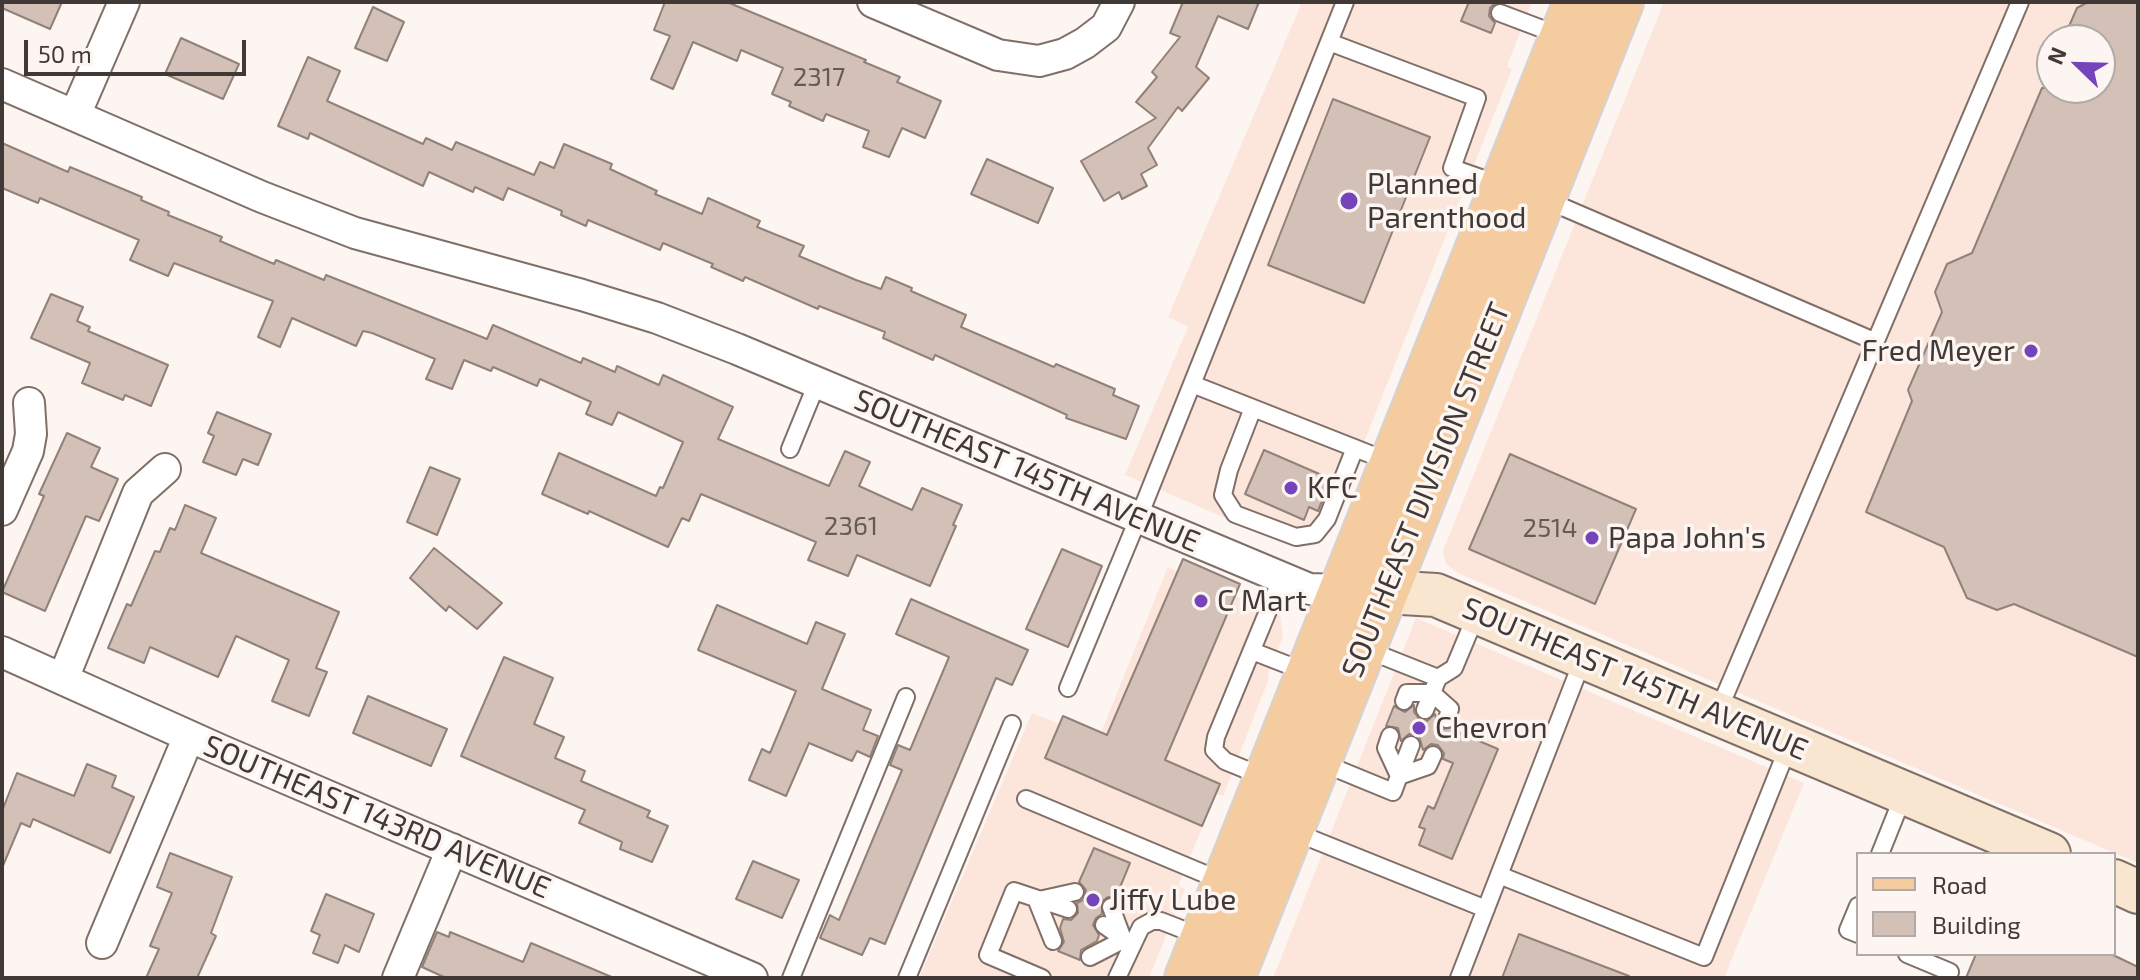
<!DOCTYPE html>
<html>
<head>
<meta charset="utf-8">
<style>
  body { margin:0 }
  #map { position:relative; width:2140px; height:980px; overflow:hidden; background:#fcf5f1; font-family:"Exo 2",sans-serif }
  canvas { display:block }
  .frame { position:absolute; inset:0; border:4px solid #403935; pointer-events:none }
  .legend { position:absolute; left:1856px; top:852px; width:260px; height:104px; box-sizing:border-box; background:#fcf5f1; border:2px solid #b1aaa6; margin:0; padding:10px 14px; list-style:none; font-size:24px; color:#403935 }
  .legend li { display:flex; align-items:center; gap:16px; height:40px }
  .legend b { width:40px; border:2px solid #b1aaa6 }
  .north { position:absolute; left:2036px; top:24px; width:80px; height:80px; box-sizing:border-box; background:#fcf5f1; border:2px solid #b1aaa6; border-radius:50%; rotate:293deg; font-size:22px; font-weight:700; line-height:32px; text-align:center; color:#403935 }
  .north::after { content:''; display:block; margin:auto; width:28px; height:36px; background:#7543ba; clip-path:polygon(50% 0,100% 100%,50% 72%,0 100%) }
  .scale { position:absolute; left:24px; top:40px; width:222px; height:36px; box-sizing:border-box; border:4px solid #403935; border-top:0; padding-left:10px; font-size:24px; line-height:28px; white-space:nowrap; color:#403935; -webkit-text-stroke:6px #fcf5f1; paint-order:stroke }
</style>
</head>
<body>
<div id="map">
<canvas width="2140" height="980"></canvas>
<div class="frame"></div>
<ul class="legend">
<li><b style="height:10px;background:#f4cca0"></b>Road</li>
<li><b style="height:22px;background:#d3c0b7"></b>Building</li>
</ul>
<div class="north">N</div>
<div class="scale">50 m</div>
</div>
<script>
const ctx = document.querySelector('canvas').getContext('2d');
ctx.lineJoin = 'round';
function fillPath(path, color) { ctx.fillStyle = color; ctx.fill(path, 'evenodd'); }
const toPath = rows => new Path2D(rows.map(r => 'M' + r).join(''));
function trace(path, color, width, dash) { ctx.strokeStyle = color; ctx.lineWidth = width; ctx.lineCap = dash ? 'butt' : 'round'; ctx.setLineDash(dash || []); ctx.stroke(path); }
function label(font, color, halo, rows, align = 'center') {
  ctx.font = font + ' "Exo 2",sans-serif'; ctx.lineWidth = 7; ctx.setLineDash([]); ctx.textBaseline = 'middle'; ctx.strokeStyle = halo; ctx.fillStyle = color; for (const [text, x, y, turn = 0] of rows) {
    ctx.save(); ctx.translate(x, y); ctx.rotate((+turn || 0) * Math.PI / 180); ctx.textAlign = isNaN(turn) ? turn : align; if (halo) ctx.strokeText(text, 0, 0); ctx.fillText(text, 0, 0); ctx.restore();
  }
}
fillPath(toPath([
  [1302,2,1532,2,1507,66,1512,69,1330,528,1291,546,1125,475,1188,327,1168,317],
  [1664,2,2138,2,2138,863,1458,573,1446,564,1443,551],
  [2052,40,2100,40,2100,88,2052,88],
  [1168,567,1280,615,1283,637,1269,672,1268,681,1223,796,1216,794,1178,886,1185,889,1149,978,919,978,1032,713,1098,740],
  [1416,618,1804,783,1724,978,1273,978]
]), '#fce6db');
const building = toPath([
  [2,2,62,2,50,29,2,8,2,2],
  [665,2,727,2,866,60,864,62,900,77,897,82,941,101,925,138,902,128,889,157,863,147,869,131,826,114,823,121,789,106,791,102,772,94,783,68,741,50,737,61,693,42,673,89,651,79,670,36,654,30,665,2],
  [1183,2,1259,2,1248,29,1218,16,1196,67,1209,78,1182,111,1178,107,1148,148,1157,165,1141,174,1147,186,1122,199,1119,192,1104,201,1081,161,1156,118,1136,102,1157,77,1152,72,1180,37,1170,33,1183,2],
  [1469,2,1504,2,1494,4,1490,8,1489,16,1495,23,1491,33,1461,21,1469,2],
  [2088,2,2138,2,2138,657,2014,604,1997,610,1967,598,1944,547,1866,512,1912,401,1908,390,1942,312,1935,292,1947,264,1972,253,2042,88,2100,88,2100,40,2063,40,2077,8,2088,2],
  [373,7,404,22,387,61,355,48,373,7],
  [181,38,239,64,223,99,165,74,181,38],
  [308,57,340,71,327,101,423,144,426,138,452,150,456,142,534,175,540,162,554,168,564,144,612,164,610,169,657,191,655,194,702,214,708,198,760,221,757,227,804,246,799,256,856,280,881,289,886,277,912,288,911,291,966,315,961,327,1054,367,1056,364,1115,389,1113,395,1139,406,1126,439,1066,418,1067,415,935,355,933,360,883,338,885,332,819,306,818,309,745,277,743,281,711,267,713,264,663,243,660,250,588,220,586,226,561,215,562,211,508,188,503,200,475,187,473,192,429,172,423,186,310,133,308,139,278,126,308,57],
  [1333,99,1430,137,1364,303,1268,265,1333,99],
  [2,143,68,172,70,167,142,197,141,200,169,212,168,215,222,237,220,241,274,264,276,260,324,280,326,275,487,339,493,325,581,363,583,358,615,372,617,366,659,385,663,375,733,407,718,439,829,486,845,451,870,462,859,486,912,510,922,488,962,505,953,525,956,526,930,586,857,555,848,576,808,560,816,542,701,494,689,521,682,518,668,547,589,511,588,514,542,494,559,453,656,496,660,487,663,488,683,442,618,412,612,425,586,414,591,402,540,379,537,386,493,367,491,371,464,360,452,389,426,379,435,359,372,333,363,331,356,346,292,318,280,347,258,337,273,301,174,263,168,276,130,260,139,240,40,198,38,203,2,188,2,143],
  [987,159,1053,188,1038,223,971,194,987,159],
  [51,294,83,307,77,321,90,327,88,331,168,365,151,406,125,395,123,400,82,383,90,363,31,338,51,294],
  [217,412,271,434,258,465,243,459,236,475,203,462,214,436,208,433,217,412],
  [67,433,100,448,91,467,118,479,99,521,86,516,45,611,2,592,44,496,39,494,67,433],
  [1264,450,1331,479,1318,511,1309,507,1304,520,1245,494,1264,450],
  [1510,454,1636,509,1595,604,1469,549,1510,454],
  [430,467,460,479,437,535,407,522,430,467],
  [185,505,216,518,201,553,339,612,316,668,327,672,309,716,272,701,289,660,236,636,218,677,150,647,144,663,108,648,127,604,131,606,155,551,160,552,170,528,175,530,185,505],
  [434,548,502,603,477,629,449,606,446,611,410,578,434,548],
  [1062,549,1102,566,1068,647,1026,629,1062,549],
  [1183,559,1240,584,1165,760,1220,784,1202,826,1045,758,1063,716,1107,735,1183,559],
  [911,599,1028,650,1012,685,996,678,885,944,870,938,862,955,820,938,830,915,839,920,902,770,890,765,898,745,910,750,949,657,896,634,911,599],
  [717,605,807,644,816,622,845,634,822,689,871,710,863,730,878,736,870,757,857,751,852,761,809,743,786,796,749,780,762,749,770,753,796,691,698,650,717,605],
  [504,657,553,678,534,724,564,737,555,758,585,771,581,781,650,811,647,817,668,826,652,862,620,849,622,842,579,823,585,810,461,756,504,657],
  [368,696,447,729,431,766,353,733,368,696],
  [1414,705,1414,712,1420,720,1427,721,1435,714,1437,722,1443,729,1454,727,1453,730,1498,749,1452,859,1419,845,1425,829,1419,827,1428,806,1434,809,1453,763,1443,759,1444,753,1438,745,1431,744,1423,750,1420,739,1416,735,1409,734,1401,741,1398,728,1386,726,1394,706,1405,712,1414,705],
  [87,764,116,776,112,787,134,797,110,853,33,819,30,827,21,823,2,868,2,811,17,773,74,796,87,764],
  [1094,848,1130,863,1116,897,1108,897,1102,901,1102,914,1096,918,1093,925,1099,935,1097,941,1081,950,1080,960,1058,951,1064,942,1060,928,1063,919,1071,920,1078,913,1077,903,1083,900,1086,890,1079,882,1094,848],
  [170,853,232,877,211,933,216,936,197,978,146,978,159,949,150,946,172,893,157,887,170,853],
  [753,861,799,880,782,918,736,899,753,861],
  [326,894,374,914,359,952,345,945,338,963,313,953,320,935,311,931,326,894],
  [437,932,449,937,450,932,523,962,531,943,614,978,446,978,422,967,437,932],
  [1519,934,1629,976,1629,978,1502,978,1519,934],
  [1976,954,2111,954,2138,967,2138,978,1966,978,1976,954]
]);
fillPath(building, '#d3c0b7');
trace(building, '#928178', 2);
const lane = toPath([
  [1500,13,1561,36],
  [1329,42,1477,98,1452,168,1501,185],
  [1544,199,1874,341],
  [1192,384,1390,462],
  [1253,408,1229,470,1223,495,1235,514,1296,537,1315,534,1327,519,1355,448],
  [790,449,817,383],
  [1365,649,1438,678],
  [1252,651,1306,672],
  [1068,688,1138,519,1345,2],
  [1404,701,1407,693,1432,693,1425,710],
  [1717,714,2020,2],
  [1447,719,1450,709,1432,693,1438,678,1454,668,1477,613],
  [1320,762,1393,792,1399,776,1386,748,1390,736],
  [1399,776,1428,766,1433,755],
  [1399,776,1411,745],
  [1264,777,1225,761,1214,750,1216,737,1282,577],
  [1026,799,1224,882],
  [1292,831,1486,909],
  [1880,854,1904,794],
  [1499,875,1704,957,1789,745],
  [1039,900,1075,892],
  [1037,901,1053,941],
  [1858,906,1848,930,1858,934],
  [1111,907,1123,939],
  [1104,925,1132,945],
  [1907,954,1950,972],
  [1090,957,1123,940],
  [791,978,906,697],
  [907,978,1012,724],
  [1042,978,988,955,1014,891,1068,909],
  [1117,978,1141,927,1152,921,1161,921,1202,937],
  [1459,978,1583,659]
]);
const street = toPath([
  [873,2,998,55,1039,61,1065,54,1085,43,1106,27,1119,2],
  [2,84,262,197,355,233,582,295,657,318,737,349,1309,589,1341,590],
  [75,115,124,2],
  [2,510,28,451,31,434,29,403],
  [2,652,220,750,752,978],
  [63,679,138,493,165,469],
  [102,943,189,736],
  [398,978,452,849]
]);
const secondary = toPath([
  [1351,590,1436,595,2049,854],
  [2114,881,2138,892]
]);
const primary = toPath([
  [1187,978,1576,2],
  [1232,978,1621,2]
]);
trace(lane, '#806f67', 20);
trace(street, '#806f67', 34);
trace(secondary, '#806f67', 46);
trace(primary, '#d5d3d3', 48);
trace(lane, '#fff', 16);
trace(street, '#fff', 30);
trace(secondary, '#f9e6d0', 42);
trace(primary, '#f4cca0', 44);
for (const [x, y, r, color] of [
  [1349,201,10,"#7543ba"],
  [2031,351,8,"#7543ba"],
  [1291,488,8,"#7543ba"],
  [1592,538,8,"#7543ba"],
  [1201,601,8,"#7543ba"],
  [1419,728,8,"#7543ba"],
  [1093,900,8,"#7543ba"]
]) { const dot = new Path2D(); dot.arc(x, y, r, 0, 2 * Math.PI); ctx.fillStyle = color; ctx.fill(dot); trace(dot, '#fcf5f1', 3); }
label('26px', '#655b56', null, [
  ["2317",819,77],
  ["2361",851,526],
  ["2514",1550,528]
]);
label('30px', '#403935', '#fcf5f1', [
  ["Planned",1367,184],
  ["Parenthood",1367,218],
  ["Fred Meyer",2015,351,"right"],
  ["KFC",1307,488],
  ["Papa John's",1608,538],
  ["C Mart",1217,601],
  ["Chevron",1435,728],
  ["Jiffy Lube",1109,900]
], 'left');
label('30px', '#403935', '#fcf5f1', [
  ["SOUTHEAST 145TH AVENUE",1027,471,23],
  ["SOUTHEAST DIVISION STREET",1426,490,-68],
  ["SOUTHEAST 145TH AVENUE",1635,679,23],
  ["SOUTHEAST 143RD AVENUE",377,817,23]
]);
</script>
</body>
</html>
